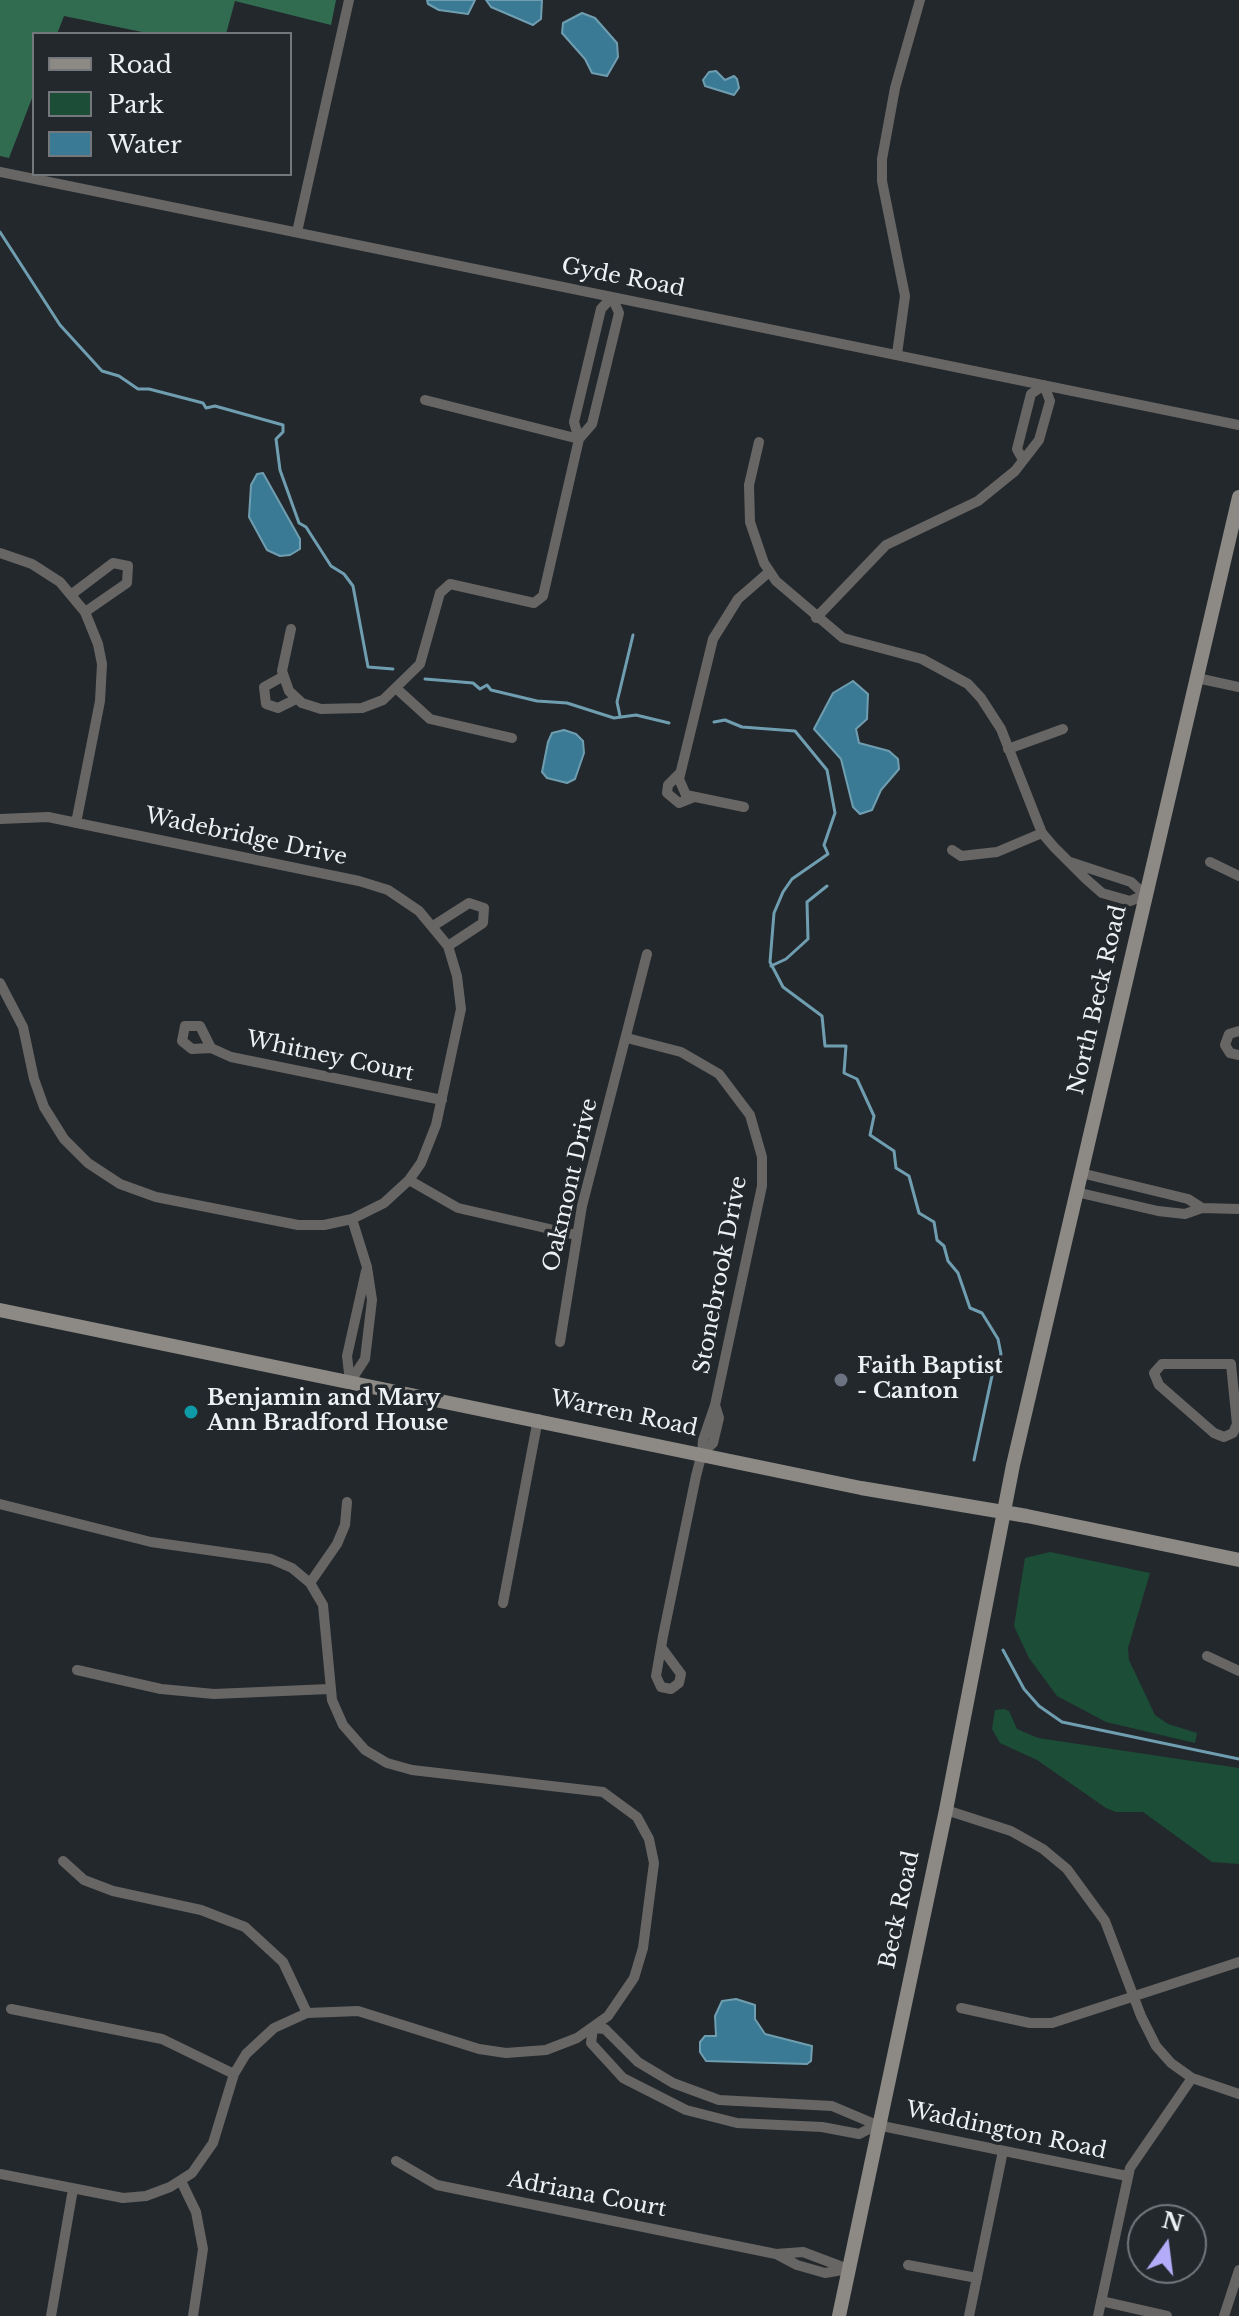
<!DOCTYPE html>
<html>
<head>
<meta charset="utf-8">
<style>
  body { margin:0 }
  #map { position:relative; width:1239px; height:2316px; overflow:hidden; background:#23282d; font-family:"Libre Baskerville",serif }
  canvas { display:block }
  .legend { position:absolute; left:32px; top:32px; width:260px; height:144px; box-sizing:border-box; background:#23282d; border:2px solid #74787d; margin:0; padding:10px 14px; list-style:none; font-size:24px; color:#edf1f4 }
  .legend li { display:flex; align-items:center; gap:16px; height:40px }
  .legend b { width:40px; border:2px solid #74787d }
  .north { position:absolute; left:1127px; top:2204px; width:80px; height:80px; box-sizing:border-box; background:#23282d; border:2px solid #74787d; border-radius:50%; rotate:14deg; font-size:22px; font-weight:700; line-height:32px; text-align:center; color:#edf1f4 }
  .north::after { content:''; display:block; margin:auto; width:28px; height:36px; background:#b4acf9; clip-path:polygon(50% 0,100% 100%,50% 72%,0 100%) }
</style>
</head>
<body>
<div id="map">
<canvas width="1239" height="2316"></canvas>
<ul class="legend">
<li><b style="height:10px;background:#8d8a85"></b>Road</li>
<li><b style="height:22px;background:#1c4d37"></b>Park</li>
<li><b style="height:22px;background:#3b7a94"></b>Water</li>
</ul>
<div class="north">N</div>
</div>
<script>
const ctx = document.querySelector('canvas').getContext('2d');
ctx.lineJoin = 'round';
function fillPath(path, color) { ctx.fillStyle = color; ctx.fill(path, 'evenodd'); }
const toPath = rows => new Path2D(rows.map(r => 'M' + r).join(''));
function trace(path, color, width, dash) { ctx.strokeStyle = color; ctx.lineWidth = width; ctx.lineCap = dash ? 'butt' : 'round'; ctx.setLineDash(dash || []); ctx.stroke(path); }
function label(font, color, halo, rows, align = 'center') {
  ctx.font = font + ' "Libre Baskerville",serif'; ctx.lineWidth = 7; ctx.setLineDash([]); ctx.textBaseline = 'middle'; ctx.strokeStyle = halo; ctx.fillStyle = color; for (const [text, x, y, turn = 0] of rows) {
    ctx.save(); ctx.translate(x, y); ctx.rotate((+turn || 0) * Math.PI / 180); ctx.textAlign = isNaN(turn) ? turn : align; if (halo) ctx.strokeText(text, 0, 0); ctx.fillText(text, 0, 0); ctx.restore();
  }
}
fillPath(toPath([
  [1050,1552,1150,1573,1128,1648,1129,1660,1155,1715,1168,1724,1197,1733,1195,1743,1106,1722,1057,1696,1029,1658,1014,1626,1025,1558],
  [1004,1709,1009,1711,1017,1729,1038,1738,1239,1768,1239,1864,1212,1862,1143,1812,1116,1812,1106,1808,1037,1760,1000,1743,992,1729,995,1710]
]), '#1c4d37');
fillPath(toPath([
  [0,0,336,0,331,25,235,1,226,34,152,34,64,16,57,34,34,34,34,93,9,158,0,156]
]), '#326c50');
const water = toPath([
  [427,0,475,0,468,14,439,10,428,4,427,0],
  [486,0,542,0,541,19,533,25,491,7,486,0],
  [582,13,595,18,617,43,618,57,607,76,592,73,585,59,562,33,563,23,582,13],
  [716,71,725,80,734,76,737,79,739,88,734,95,705,86,703,80,709,72,716,71],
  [263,473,300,539,300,549,290,555,280,556,267,550,249,517,251,485,257,474,263,473],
  [853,681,868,694,867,719,856,729,859,743,889,751,898,759,899,769,881,790,872,810,860,814,853,807,841,759,814,729,833,693,853,681],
  [564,730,576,734,583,741,584,753,575,779,567,783,547,778,542,772,548,742,552,733,564,730],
  [736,1999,755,2005,755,2019,765,2034,812,2046,811,2061,807,2064,706,2061,700,2052,700,2042,705,2036,716,2036,715,2016,722,2001,736,1999]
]);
fillPath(water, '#3b7a94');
trace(water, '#709eb1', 2);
trace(toPath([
  [0,232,60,325,102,371,119,376,138,389,149,389,203,403,206,408,215,406,283,425,283,432,276,439,280,470,299,523,306,527,331,566,344,574,353,586,368,667,393,669],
  [425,679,473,683,480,689,487,685,491,690,537,701,567,703,614,718,636,715,669,723],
  [620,716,617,702,633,635],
  [714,722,725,720,742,727,795,731,827,770,835,813,824,845,828,854,792,879,783,892,774,913,770,962,783,987,822,1016,825,1046,846,1046,844,1073,857,1079,874,1116,870,1135,894,1151,896,1168,909,1176,919,1213,934,1222,937,1240,944,1246,948,1261,958,1273,970,1308,982,1313,998,1339,1001,1354,993,1371,974,1460],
  [771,966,786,959,808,939,807,902,827,886],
  [1003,1650,1024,1689,1039,1706,1062,1722,1239,1759]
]), '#709eb1', 3);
trace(toPath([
  [0,172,1239,425],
  [297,232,349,0],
  [897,354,905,296,882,181,882,159,895,88,920,0],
  [425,400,579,439],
  [759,442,749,485,750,522,764,563,776,581,843,638,922,659,968,684,981,698,1001,729,1042,833,1054,847,1086,879,1102,893,1130,901,1145,895,1131,882,1070,862],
  [0,553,32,564,60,582,85,612,98,644,102,664,100,701,76,823],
  [72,594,113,563,128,566,127,583,85,612],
  [816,618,886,545,978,501,1015,471,1039,440,1050,401,1044,385,1031,394,1017,449,1022,458],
  [291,629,282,671,289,691,302,703,321,709,362,708,383,700,420,664,440,593,450,584,534,603,543,596,579,439,592,424,619,313,612,297,601,309,574,422,579,439],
  [282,677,264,687,266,704,278,708,296,699],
  [1197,678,1239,687],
  [397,689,430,719,512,738],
  [1008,749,1063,729],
  [680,773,668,785,667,793,679,803,694,797],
  [744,807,686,795,679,779,713,639,738,599,769,572],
  [0,819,48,817,359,881,388,890,419,911,448,946,457,976,461,1009,436,1125,421,1163,409,1180,384,1203,352,1219,324,1225,298,1225,156,1197,120,1184,88,1163,64,1139,44,1107,34,1079,23,1027,0,983],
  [952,850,961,856,997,852,1042,833],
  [1210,862,1239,876],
  [433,926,469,903,484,908,483,923,448,946],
  [1239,1031,1229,1034,1225,1045,1230,1053,1239,1055],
  [627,1038,681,1052,719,1074,750,1115,762,1157,762,1186,715,1405,703,1440,702,1453,696,1476,663,1636,656,1676,661,1687,671,1689,679,1683,681,1674,661,1647],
  [211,1048,200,1026,185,1026,182,1041,192,1049,211,1048,231,1057,442,1100],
  [1081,1173,1188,1199,1202,1208,1239,1209],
  [409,1180,458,1208,576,1235],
  [1076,1192,1158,1211,1185,1214,1202,1208],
  [560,1342,582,1206,647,954],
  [1162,1364,1231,1364,1237,1424,1233,1433,1224,1437,1214,1433,1159,1385,1154,1373,1162,1364],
  [350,1382,365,1359,372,1300,367,1267,352,1219],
  [350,1382,347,1356,366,1271],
  [702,1453,713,1443,719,1418,715,1405],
  [0,1504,151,1542,271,1559,292,1568,310,1583,323,1605,332,1700,343,1725,365,1750,387,1763,412,1770,603,1792,637,1817,649,1839,654,1863,643,1948,634,1978,608,2016,577,2038,546,2050,506,2053,479,2049,358,2011,307,2013,274,2028,246,2054,234,2074,213,2143,192,2173,170,2187,146,2196,123,2198,0,2174],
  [310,1583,337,1544,345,1525,347,1502],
  [503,1603,538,1419],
  [1207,1656,1239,1671],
  [77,1670,161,1689,214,1694,329,1689],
  [946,1810,1011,1831,1043,1849,1067,1869,1105,1921,1141,2016,1156,2046,1171,2063,1192,2078,1239,2094],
  [63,1861,84,1880,113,1891,201,1910,245,1927,283,1962,307,2013],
  [961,2008,1030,2023,1052,2023,1239,1962],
  [11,2009,162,2039,234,2074],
  [593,2028,605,2029,638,2062,673,2083,719,2100,832,2106,877,2125,1127,2176],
  [593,2028,591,2043,623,2078,686,2110,737,2123,822,2127,859,2134,877,2125],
  [396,2161,437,2185,776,2254,803,2252,848,2269],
  [181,2181,196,2212,203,2249,193,2316],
  [778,2255,797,2265,825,2273,848,2269],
  [908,2265,977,2278],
  [1101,2301,1167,2316],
  [51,2316,73,2189],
  [969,2316,1003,2151],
  [1098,2316,1130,2168,1192,2078],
  [1224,2316,1239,2270]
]), '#686664', 10);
trace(toPath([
  [0,1310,861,1488,1027,1516,1239,1560],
  [839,2316,946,1810,1013,1465,1239,497]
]), '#8d8a85', 14);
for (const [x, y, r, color] of [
  [841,1380,8,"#6b7280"],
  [191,1412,8,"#0f9aa8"]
]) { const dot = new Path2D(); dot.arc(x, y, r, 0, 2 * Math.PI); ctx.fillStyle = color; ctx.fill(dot); trace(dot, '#23282d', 3); }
label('22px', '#edf1f4', '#23282d', [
  ["Gyde Road",623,278,11],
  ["Wadebridge Drive",246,837,12],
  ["North Beck Road",1098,1000,-77],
  ["Whitney Court",330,1057,12],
  ["Oakmont Drive",571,1185,-77],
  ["Stonebrook Drive",721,1275,-79],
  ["Warren Road",624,1414,12],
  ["Beck Road",900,1910,-78],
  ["Waddington Road",1006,2131,12],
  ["Adriana Court",587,2195,11]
]);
label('bold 22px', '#edf1f4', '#23282d', [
  ["Faith Baptist",857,1367],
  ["- Canton",857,1392],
  ["Benjamin and Mary",207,1399],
  ["Ann Bradford House",207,1424]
], 'left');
</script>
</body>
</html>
